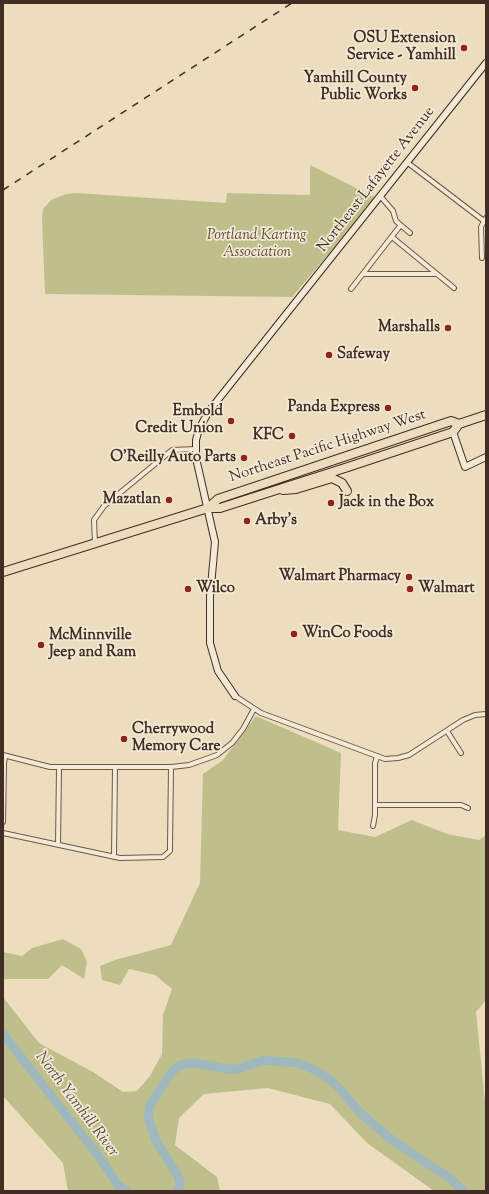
<!DOCTYPE html>
<html>
<head>
<meta charset="utf-8">
<style>
  body { margin:0 }
  #map { position:relative; width:489px; height:1194px; overflow:hidden; background:#ecddbf; font-family:"Sorts Mill Goudy",serif }
  canvas { display:block }
  .frame { position:absolute; inset:0; border:4px solid #422d24; pointer-events:none }
</style>
</head>
<body>
<div id="map">
<canvas width="489" height="1194"></canvas>
<div class="frame"></div>
</div>
<script>
const ctx = document.querySelector('canvas').getContext('2d');
ctx.lineJoin = 'round';
function fillPath(path, color) { ctx.fillStyle = color; ctx.fill(path, 'evenodd'); }
const toPath = rows => new Path2D(rows.map(r => 'M' + r).join(''));
function trace(path, color, width, dash) { ctx.strokeStyle = color; ctx.lineWidth = width; ctx.lineCap = dash ? 'butt' : 'round'; ctx.setLineDash(dash || []); ctx.stroke(path); }
function label(font, color, halo, rows, align = 'center') {
  ctx.font = font + ' "Sorts Mill Goudy",serif'; ctx.lineWidth = 3.5; ctx.setLineDash([]); ctx.textBaseline = 'middle'; ctx.strokeStyle = halo; ctx.fillStyle = color; for (const [text, x, y, turn = 0] of rows) {
    ctx.save(); ctx.translate(x, y); ctx.rotate((+turn || 0) * Math.PI / 180); ctx.textAlign = isNaN(turn) ? turn : align; if (halo) ctx.strokeText(text, 0, 0); ctx.fillText(text, 0, 0); ctx.restore();
  }
}
fillPath(toPath([
  [310,165,376,198,292,297,45,294,42,219,43,209,51,200,66,194,76,193,226,203,227,193,310,195],
  [256,716,341,753,338,830,375,837,412,820,447,834,479,840,486,835,486,1000,476,1012,486,1111,486,1191,434,1191,367,1143,330,1104,268,1088,204,1094,179,1118,175,1145,217,1177,220,1191,68,1191,63,1163,3,1096,3,997,39,1043,93,1072,123,1092,137,1091,150,1076,162,1054,163,1015,172,989,155,975,129,969,120,985,102,980,100,966,115,960,171,945,200,883,203,774,223,760],
  [63,939,81,949,87,962,84,979,62,965,48,979,3,979,3,952,22,956,32,948]
]), '#bfbf8c');
trace(toPath([
  [3,1034,100,1158,118,1185,127,1191],
  [177,1191,180,1188,179,1178,156,1141,148,1117,150,1105,161,1088,171,1073,180,1065,193,1063,228,1069,238,1069,264,1060,297,1063,311,1068,329,1079,341,1090,359,1112,392,1140,451,1179,463,1191]
]), '#9fb8bd', 9);
const street = toPath([
  [408,163,484,221,486,218],
  [381,197,393,211,396,221,410,233],
  [392,237,454,288],
  [482,258,481,227,484,221],
  [363,274,436,274],
  [351,289,400,226],
  [95,544,94,520,104,506,172,450,196,449],
  [235,696,261,713,385,759,398,758,409,755,463,720,475,715,486,714],
  [447,731,461,753],
  [3,755,50,767,171,767,189,765,217,755,232,743,243,729,254,709],
  [375,805,461,805,468,808],
  [3,822,4,764,5,756],
  [373,826,375,815,375,763,377,757],
  [3,833,120,858,163,857,170,851,170,846,171,767],
  [58,845,59,768],
  [114,857,115,767]
]);
const secondary = toPath([
  [453,432,465,467,486,457],
  [235,696,218,671,210,643,210,597,215,542,196,458,196,440,199,429,209,411,486,63]
]);
const highway = toPath([
  [283,490,296,489,332,478,342,483,347,491],
  [208,508,218,499,263,484,451,421,459,424],
  [3,572,208,508,220,508,348,467,453,432,459,424,486,415]
]);
trace(street, '#6c594b', 6);
trace(secondary, '#422d24', 8);
trace(highway, '#422d24', 10);
trace(street, '#f3e9d5', 4);
trace(secondary, '#f3e9d5', 6);
trace(highway, '#ecddbf', 8);
trace(toPath([
  [3,190,292,3]
]), '#422d24', 1.5, [7, 7]);
for (const [x, y, r, color] of [
  [464,48,4,"#8f2418"],
  [415,88,4,"#8f2418"],
  [448,328,4,"#8f2418"],
  [329,355,4,"#8f2418"],
  [388,408,4,"#8f2418"],
  [231,421,4,"#8f2418"],
  [292,436,4,"#8f2418"],
  [244,458,4,"#8f2418"],
  [169,500,4,"#8f2418"],
  [331,503,4,"#8f2418"],
  [247,521,4,"#8f2418"],
  [409,577,4,"#8f2418"],
  [188,589,4,"#8f2418"],
  [410,589,4,"#8f2418"],
  [294,634,4,"#8f2418"],
  [41,645,4,"#8f2418"],
  [124,739,4,"#8f2418"]
]) { const dot = new Path2D(); dot.arc(x, y, r, 0, 2 * Math.PI); ctx.fillStyle = color; ctx.fill(dot); trace(dot, '#f3e9d5', 1.5); }
label('bold 15px', '#422d24', '#f3e9d5', [
  ["OSU Extension",456,39],
  ["Service - Yamhill",456,56],
  ["Yamhill County",407,79],
  ["Public Works",407,96],
  ["Marshalls",440,328],
  ["Safeway",337,355,"left"],
  ["Panda Express",380,408],
  ["Embold",223,412],
  ["Credit Union",223,429],
  ["KFC",284,436],
  ["O'Reilly Auto Parts",236,458],
  ["Mazatlan",161,500],
  ["Jack in the Box",339,503,"left"],
  ["Arby's",255,521,"left"],
  ["Walmart Pharmacy",401,577],
  ["Wilco",196,589,"left"],
  ["Walmart",418,589,"left"],
  ["WinCo Foods",302,634,"left"],
  ["McMinnville",49,636,"left"],
  ["Jeep and Ram",49,653,"left"],
  ["Cherrywood",132,730,"left"],
  ["Memory Care",132,747,"left"]
], 'right');
label('15px', '#422d24', '#f3e9d5', [
  ["Northeast Lafayette Avenue",377,180,-52],
  ["Northeast Pacific Highway West",328,447,-18]
]);
label('italic 15px', '#5b4a39', '#f3e9d5', [
  ["Portland Karting",257,236],
  ["Association",257,253]
]);
label('italic 16px', '#59504a', '#f3e9d5', [
  ["North Yamhill River",76,1105,53]
]);
</script>
</body>
</html>
